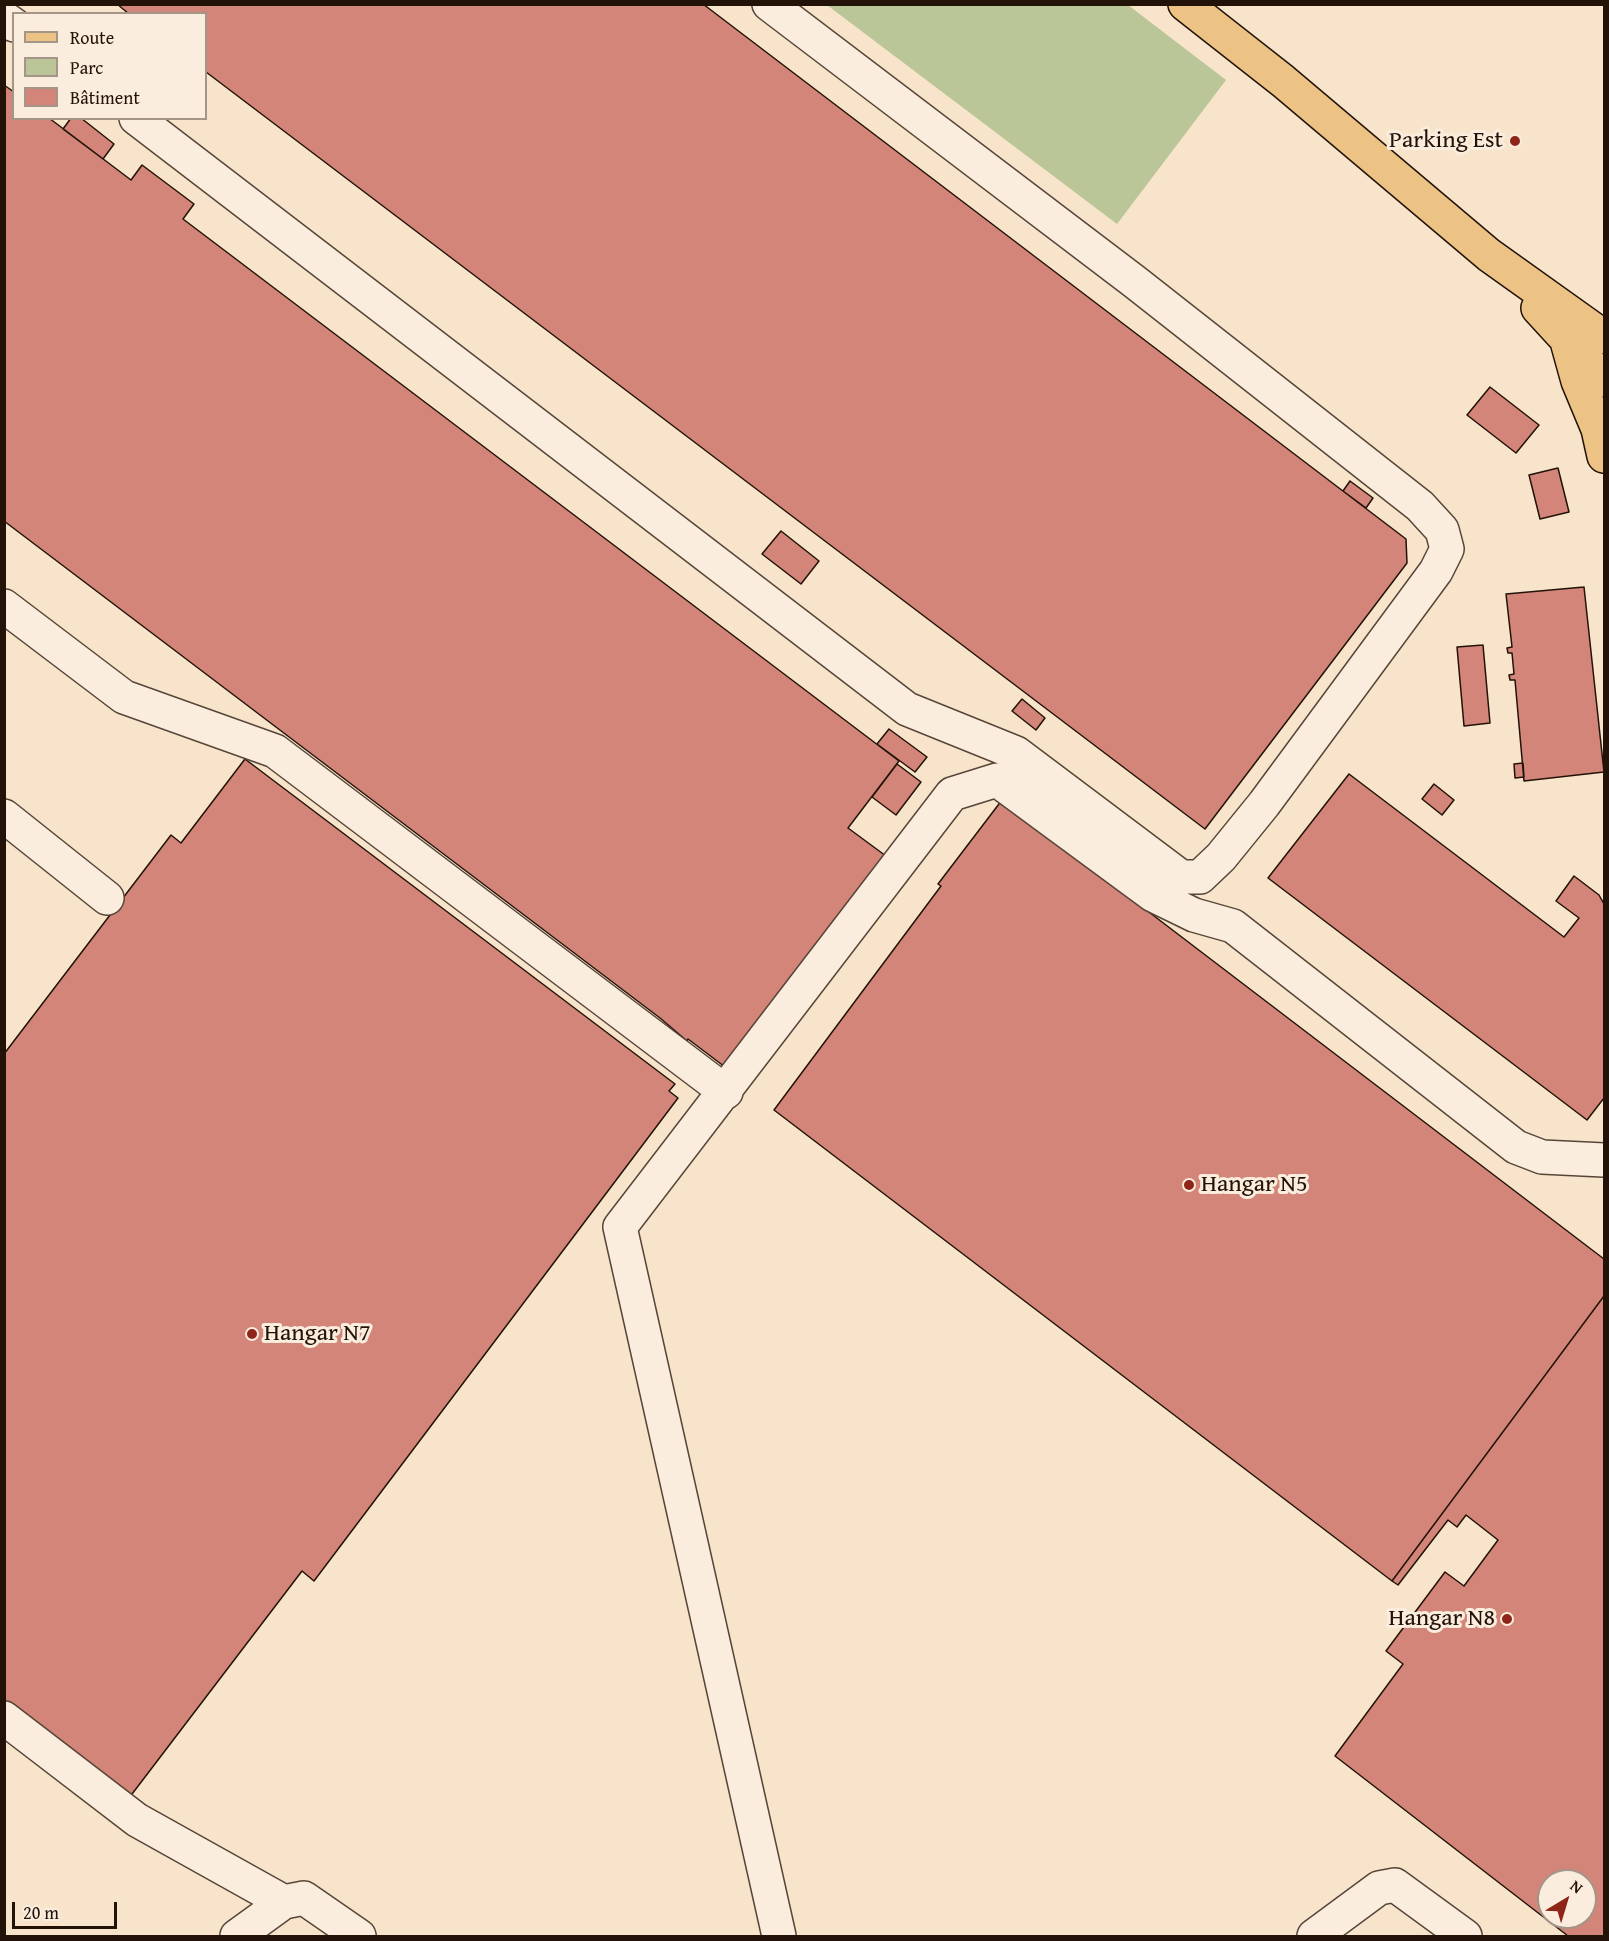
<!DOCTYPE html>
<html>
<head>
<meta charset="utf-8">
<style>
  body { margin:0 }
  #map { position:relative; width:1609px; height:1941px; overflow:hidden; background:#f7e4ca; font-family:"Gentium Book Plus",serif }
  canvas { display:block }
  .frame { position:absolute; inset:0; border:6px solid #221208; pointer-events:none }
  .legend { position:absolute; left:12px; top:12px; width:195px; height:108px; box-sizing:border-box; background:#faeddd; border:2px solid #a49588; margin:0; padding:8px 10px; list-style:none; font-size:18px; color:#221208 }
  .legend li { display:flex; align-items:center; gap:12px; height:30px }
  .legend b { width:30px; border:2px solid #a49588 }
  .north { position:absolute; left:1537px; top:1869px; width:60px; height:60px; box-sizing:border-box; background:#faeddd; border:2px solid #a49588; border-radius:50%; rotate:38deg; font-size:16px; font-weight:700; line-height:24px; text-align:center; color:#221208 }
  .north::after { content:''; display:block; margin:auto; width:21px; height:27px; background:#8f2418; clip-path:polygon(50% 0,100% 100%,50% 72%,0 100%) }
  .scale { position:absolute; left:12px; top:1902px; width:105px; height:27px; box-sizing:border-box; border:3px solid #221208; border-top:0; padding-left:8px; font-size:18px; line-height:21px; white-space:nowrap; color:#221208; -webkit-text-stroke:4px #faeddd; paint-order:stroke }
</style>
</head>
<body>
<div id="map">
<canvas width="1609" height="1941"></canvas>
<div class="frame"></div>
<ul class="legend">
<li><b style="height:8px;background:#ecc285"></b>Route</li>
<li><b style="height:16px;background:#bac598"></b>Parc</li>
<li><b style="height:16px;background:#d28578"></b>Bâtiment</li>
</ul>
<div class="north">N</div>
<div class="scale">20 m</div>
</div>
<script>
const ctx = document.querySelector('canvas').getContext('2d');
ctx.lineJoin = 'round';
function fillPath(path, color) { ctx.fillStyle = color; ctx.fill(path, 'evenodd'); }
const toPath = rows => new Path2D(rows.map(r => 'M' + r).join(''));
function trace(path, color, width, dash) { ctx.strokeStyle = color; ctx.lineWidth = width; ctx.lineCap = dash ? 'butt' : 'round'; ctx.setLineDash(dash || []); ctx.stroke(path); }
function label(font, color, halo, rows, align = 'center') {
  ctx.font = font + ' "Gentium Book Plus",serif'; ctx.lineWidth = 6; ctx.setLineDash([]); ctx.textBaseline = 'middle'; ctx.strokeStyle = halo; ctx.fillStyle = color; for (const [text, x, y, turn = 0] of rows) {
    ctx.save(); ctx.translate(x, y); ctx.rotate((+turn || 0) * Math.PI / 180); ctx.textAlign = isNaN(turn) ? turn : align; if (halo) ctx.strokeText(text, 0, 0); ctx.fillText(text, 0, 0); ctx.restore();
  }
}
fillPath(toPath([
  [827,5,1128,5,1226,80,1117,224]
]), '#bac598');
const building = toPath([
  [117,4,703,4,1406,539,1407,563,1205,829,206,72,206,14,129,14,117,4],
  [4,85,14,92,14,118,49,118,131,180,142,165,194,204,183,219,899,761,848,828,886,856,725,1067,688,1039,687,1041,660,1018,4,521,4,85],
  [71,118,81,118,114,144,103,159,63,129,71,118],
  [1490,387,1539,425,1516,453,1467,415,1490,387],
  [1558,468,1569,512,1540,519,1529,475,1558,468],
  [1350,481,1373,498,1366,508,1343,491,1350,481],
  [781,531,819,561,801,584,762,554,781,531],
  [1584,587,1604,772,1524,781,1515,680,1510,680,1509,675,1514,674,1512,653,1508,653,1507,648,1512,647,1506,594,1584,587],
  [1483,645,1490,723,1464,726,1457,647,1483,645],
  [1022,699,1045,718,1036,730,1012,711,1022,699],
  [889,729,927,757,915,772,877,744,889,729],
  [245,759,675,1084,669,1091,678,1098,314,1581,302,1571,129,1798,4,1704,4,1054,171,835,181,843,245,759],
  [1523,763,1524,777,1515,778,1514,764,1523,763],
  [897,764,921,782,896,815,872,797,897,764],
  [1349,774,1564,937,1579,918,1556,901,1574,876,1599,895,1604,904,1604,1098,1587,1120,1268,878,1349,774],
  [1434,784,1454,800,1442,815,1422,799,1434,784],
  [1002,800,1604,1259,1604,1296,1392,1581,774,1110,941,886,938,884,1002,800],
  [1604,1296,1604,1936,1568,1936,1335,1756,1403,1664,1386,1651,1445,1572,1464,1586,1498,1540,1466,1515,1457,1527,1448,1520,1398,1585,1392,1581,1604,1296],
  [1549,1881,1585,1881,1585,1917,1549,1917,1549,1881]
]);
fillPath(building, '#d28578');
trace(building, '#221208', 1.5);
const minor = toPath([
  [4,18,14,25],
  [136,118,907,709,1016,753,1181,877,1200,877,1221,857,1264,804,1436,571,1447,549,1442,530,1420,506,1135,282,769,4],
  [4,606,124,697,275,751,726,1092],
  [4,816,107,898],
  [4,1718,137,1820,284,1902],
  [237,1936,284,1902,304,1898,359,1936],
  [779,1936,620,1227,952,794,997,780,1153,895,1194,915,1233,926,1516,1147,1542,1157,1604,1160],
  [1314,1936,1379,1888,1395,1885,1465,1936]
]);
const major = toPath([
  [1185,4,1283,81,1489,255,1604,337],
  [1538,308,1604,380],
  [1568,345,1578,381,1598,429,1604,456]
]);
trace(minor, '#574638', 36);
trace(major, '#221208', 36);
trace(minor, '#faeddd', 33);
trace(major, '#ecc285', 33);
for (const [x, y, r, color] of [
  [1515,141,6,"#8f2418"],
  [1189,1185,6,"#8f2418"],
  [252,1334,6,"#8f2418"],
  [1507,1619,6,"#8f2418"]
]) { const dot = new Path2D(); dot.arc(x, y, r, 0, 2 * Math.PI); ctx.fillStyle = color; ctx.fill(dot); trace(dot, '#faeddd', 2); }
label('24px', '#221208', '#faeddd', [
  ["Parking Est",1503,141],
  ["Hangar N5",1201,1185,"left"],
  ["Hangar N7",264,1334,"left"],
  ["Hangar N8",1495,1619]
], 'right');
</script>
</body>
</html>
